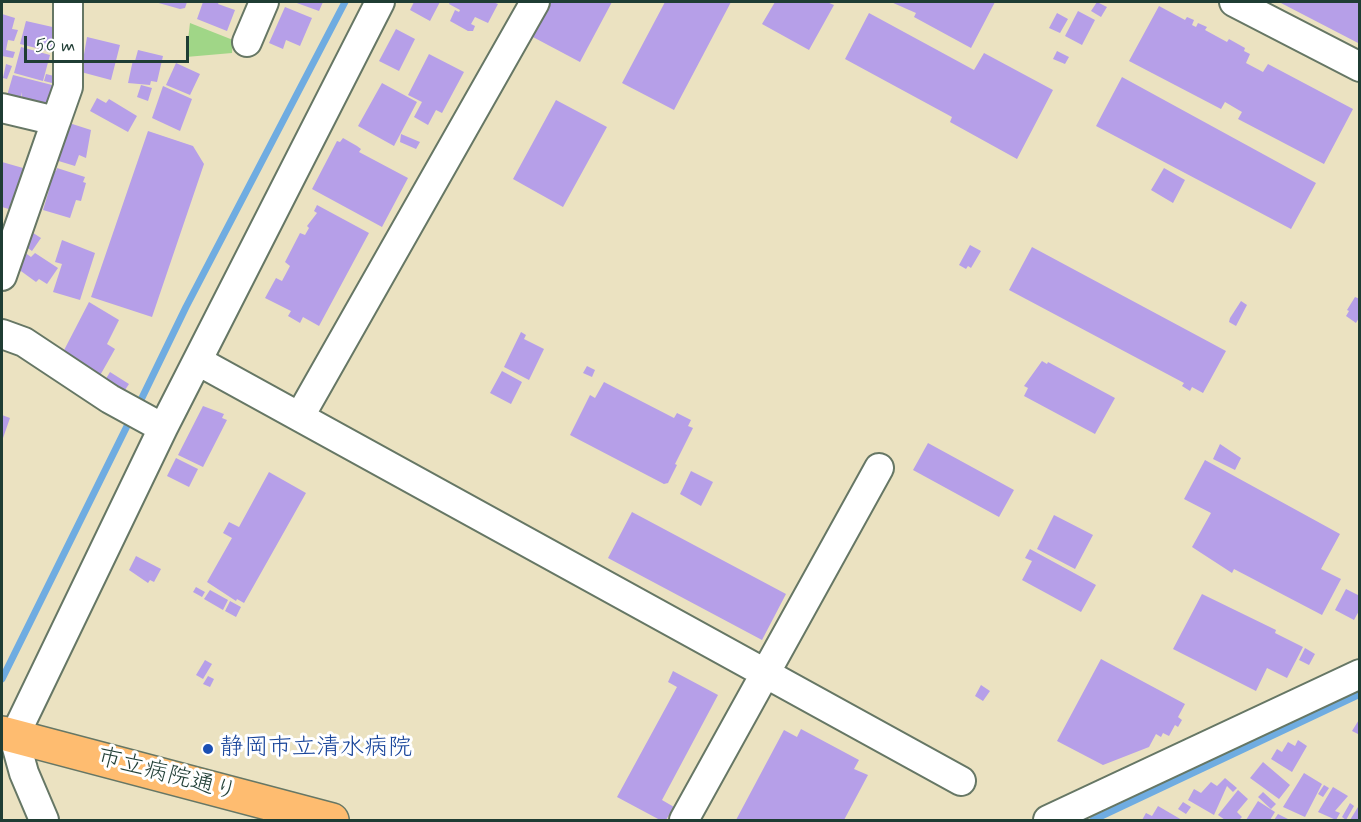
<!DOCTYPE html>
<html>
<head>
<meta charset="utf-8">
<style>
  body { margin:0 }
  #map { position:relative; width:1361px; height:822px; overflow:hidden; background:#ebe2c1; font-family:Mynerve,sans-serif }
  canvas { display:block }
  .frame { position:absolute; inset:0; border:3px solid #1f3d34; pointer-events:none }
  .scale { position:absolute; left:24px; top:36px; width:165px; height:27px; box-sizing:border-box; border:3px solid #1f3d34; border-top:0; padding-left:8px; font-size:18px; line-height:21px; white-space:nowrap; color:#1f3d34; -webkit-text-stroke:4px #fff; paint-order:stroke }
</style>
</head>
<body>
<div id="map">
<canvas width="1361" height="822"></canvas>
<div class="frame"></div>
<div class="scale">50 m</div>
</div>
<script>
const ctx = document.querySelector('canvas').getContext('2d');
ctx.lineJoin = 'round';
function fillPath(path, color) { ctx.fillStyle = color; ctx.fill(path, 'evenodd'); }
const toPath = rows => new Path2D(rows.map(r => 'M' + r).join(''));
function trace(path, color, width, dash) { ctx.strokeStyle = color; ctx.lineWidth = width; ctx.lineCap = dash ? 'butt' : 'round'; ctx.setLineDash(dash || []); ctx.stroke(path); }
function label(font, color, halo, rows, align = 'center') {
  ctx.font = font + ' Mynerve,"Klee One",sans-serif'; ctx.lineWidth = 6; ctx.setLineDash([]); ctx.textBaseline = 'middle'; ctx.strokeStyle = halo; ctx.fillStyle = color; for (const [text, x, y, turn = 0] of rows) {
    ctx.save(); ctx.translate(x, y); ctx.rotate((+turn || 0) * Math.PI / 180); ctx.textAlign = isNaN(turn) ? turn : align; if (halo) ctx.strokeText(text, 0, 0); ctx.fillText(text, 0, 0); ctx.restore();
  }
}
fillPath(toPath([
  [190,23,233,40,232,53,186,57]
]), '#a0d687');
trace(toPath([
  [138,406,186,307,345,2],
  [2,679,131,418],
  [1093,820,1360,694]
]), '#6face1', 7);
fillPath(toPath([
  [155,2,187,2,185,8,180,9],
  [203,2,219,2,218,4,235,10,227,31,197,19],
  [294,2,323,2,319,11],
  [414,2,440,2,430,21,410,10],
  [450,2,493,2,498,4,488,23,475,17,471,24,475,26,473,31,468,31,450,21,455,10,459,12,460,10,449,4],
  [550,2,612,2,580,62,531,36],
  [665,2,731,2,674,110,622,83],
  [775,2,827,2,834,5,809,50,762,24],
  [891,2,995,2,971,48,914,17,916,13],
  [1097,2,1107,7,1101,17,1091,11],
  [1279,2,1360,2,1360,44],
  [1159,6,1185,20,1187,17,1194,20,1192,25,1196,27,1198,23,1207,27,1205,30,1227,42,1229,39,1245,48,1244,51,1250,54,1246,63,1263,72,1268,64,1353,109,1324,164,1238,119,1242,112,1225,102,1221,109,1129,61],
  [285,7,312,18,300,46,286,40,283,49,269,43],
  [1078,11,1095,20,1082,45,1065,36],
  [869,13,974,70,984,53,1053,90,1017,159,950,122,952,117,845,59],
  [1057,13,1068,19,1060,33,1049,28],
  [2,14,15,18,12,29,18,30,14,41,8,40,6,50,15,52,13,58,2,56],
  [26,21,57,28,52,52,20,44],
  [396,29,415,39,399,71,379,61],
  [87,37,120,45,111,80,81,72],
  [21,47,50,55,43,81,14,73],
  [138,50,163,56,157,82,151,81,150,85,128,83,133,60,135,61],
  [1057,51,1069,57,1065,64,1053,59],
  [429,54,464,72,442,113,436,110,428,125,414,117,422,102,408,95],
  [176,63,200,74,190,95,166,85],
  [6,64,12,66,7,79,3,78],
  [46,74,58,77,56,84,44,81],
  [13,75,56,86,51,105,45,103,43,109,21,103,22,92,19,103,6,99],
  [1122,77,1316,183,1291,229,1096,126],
  [382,83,417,102,394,146,358,126],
  [141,85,152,88,148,101,137,97],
  [163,86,192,99,180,131,152,118],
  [97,98,106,103,109,99,137,116,128,132,90,111],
  [556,100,607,127,563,207,513,179],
  [66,122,91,130,86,158,79,155,75,166,52,159],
  [148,131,193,146,204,164,152,317,91,297],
  [401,134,420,142,416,149,400,142],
  [343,138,357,146,361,149,359,152,408,178,382,227,312,189,337,141,340,142],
  [2,162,23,168,12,210,2,207],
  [57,168,85,177,83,182,86,183,81,201,76,200,70,218,43,210,49,190,44,188,50,169,56,171],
  [1164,168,1185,180,1173,203,1151,190],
  [317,205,369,233,319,326,303,317,300,323,288,316,291,311,265,298,276,278,282,281,290,266,285,262,300,233,305,235,309,228,307,226,317,213,314,211],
  [27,229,41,238,32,251,19,242],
  [62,240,95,253,80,300,53,292,62,264,55,262],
  [970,245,981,251,971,268,968,266,966,269,959,265],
  [1032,247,1226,351,1203,393,1192,387,1190,391,1182,386,1184,383,1009,290],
  [24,252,31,257,35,253,58,268,47,284,39,279,36,282,14,266],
  [1355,297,1360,299,1360,316,1356,323,1346,316,1349,311,1347,310],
  [1241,301,1247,305,1236,326,1229,322,1230,318],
  [89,302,119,320,107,344,115,349,98,379,61,356],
  [521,332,526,335,524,339,544,349,529,380,504,367],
  [1042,361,1047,364,1048,362,1115,398,1095,434,1024,396,1028,388,1024,386],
  [587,366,595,370,592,377,583,373],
  [502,371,522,382,511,404,490,393],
  [110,372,129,384,123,393,104,382],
  [604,382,674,418,677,413,691,420,688,426,693,428,675,464,677,465,668,483,664,484,570,435,590,395,595,398],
  [203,406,224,414,222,418,227,420,203,467,178,455],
  [2,415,10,418,2,441],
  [928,443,1014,490,999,517,913,470],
  [1220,444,1241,458,1235,470,1213,459],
  [176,458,198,469,189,487,167,476],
  [1205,460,1340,534,1321,569,1341,579,1322,615,1234,569,1232,573,1192,547,1211,513,1184,499],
  [691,471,713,482,701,506,680,494],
  [269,472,306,493,244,603,237,599,236,601,207,582,232,538,223,533,229,522,239,527],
  [632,512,786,594,762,640,608,558],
  [1054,515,1093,535,1075,569,1037,549],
  [1030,549,1096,585,1081,612,1022,580,1032,561,1025,558],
  [136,556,161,569,154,582,150,580,148,583,129,570],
  [196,587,205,592,202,597,193,592],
  [1346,589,1360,596,1360,609,1354,620,1335,610],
  [210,590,228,600,223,610,204,599],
  [1202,594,1276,630,1275,633,1303,647,1287,678,1267,668,1256,691,1173,649],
  [230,601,241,607,236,617,225,611],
  [1305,648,1315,654,1309,665,1299,660],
  [1101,659,1185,704,1178,717,1182,720,1178,727,1175,725,1169,736,1163,733,1161,737,1156,734,1149,747,1103,765,1057,741],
  [205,660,212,664,203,679,196,675],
  [673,671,718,695,662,800,674,807,666,820,660,820,617,797,677,687,668,682],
  [208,676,214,679,210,687,203,684],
  [981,685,990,691,983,701,975,696],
  [1360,718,1360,735,1352,731],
  [801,729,859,760,854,769,868,775,844,820,736,820,784,730,797,737],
  [1298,740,1307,746,1292,772,1271,759,1277,749,1282,752,1288,742,1295,746],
  [1263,762,1290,785,1279,799,1250,778],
  [1304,773,1322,784,1305,817,1283,807],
  [1225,778,1237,788,1233,792,1227,786,1214,815,1188,800,1194,789,1201,793,1211,782,1217,786],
  [1324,785,1329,788,1323,797,1318,794],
  [1333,787,1348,796,1335,811,1340,813,1336,820,1318,812],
  [1238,790,1248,799,1237,812,1242,817,1239,820,1225,820,1218,815],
  [1263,792,1276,804,1271,809,1258,797],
  [1258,801,1275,812,1270,820,1246,820],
  [1183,802,1191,807,1186,814,1178,809],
  [1350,803,1354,806,1346,820,1342,817],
  [1158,806,1182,820,1142,820,1146,813,1152,816],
  [1358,807,1360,820,1350,820],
  [1278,814,1290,820,1274,820]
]), '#b69fe8');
const minor = toPath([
  [1234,2,1360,67],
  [247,42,264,2],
  [2,108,56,121,68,87,68,2],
  [2,276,56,121],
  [2,334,24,342,110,399,163,428],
  [198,361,961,781],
  [300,416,535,2],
  [44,820,24,773,14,737,163,428,380,2],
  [684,820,879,468],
  [1048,820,1360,674]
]);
const major = toPath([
  [2,733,332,820]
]);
trace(minor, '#667765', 32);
trace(major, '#667765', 36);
trace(minor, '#fff', 28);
trace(major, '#febc70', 33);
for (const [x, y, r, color] of [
  [208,749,6,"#1a4fb4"]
]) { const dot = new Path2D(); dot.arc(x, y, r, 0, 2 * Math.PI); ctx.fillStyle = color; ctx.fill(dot); trace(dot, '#fff', 2); }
label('24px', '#164399', '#fff', [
  ["静岡市立清水病院",220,749]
], 'left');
label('24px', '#1f3d34', '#fff', [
  ["市立病院通り",167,776,15]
]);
</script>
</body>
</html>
